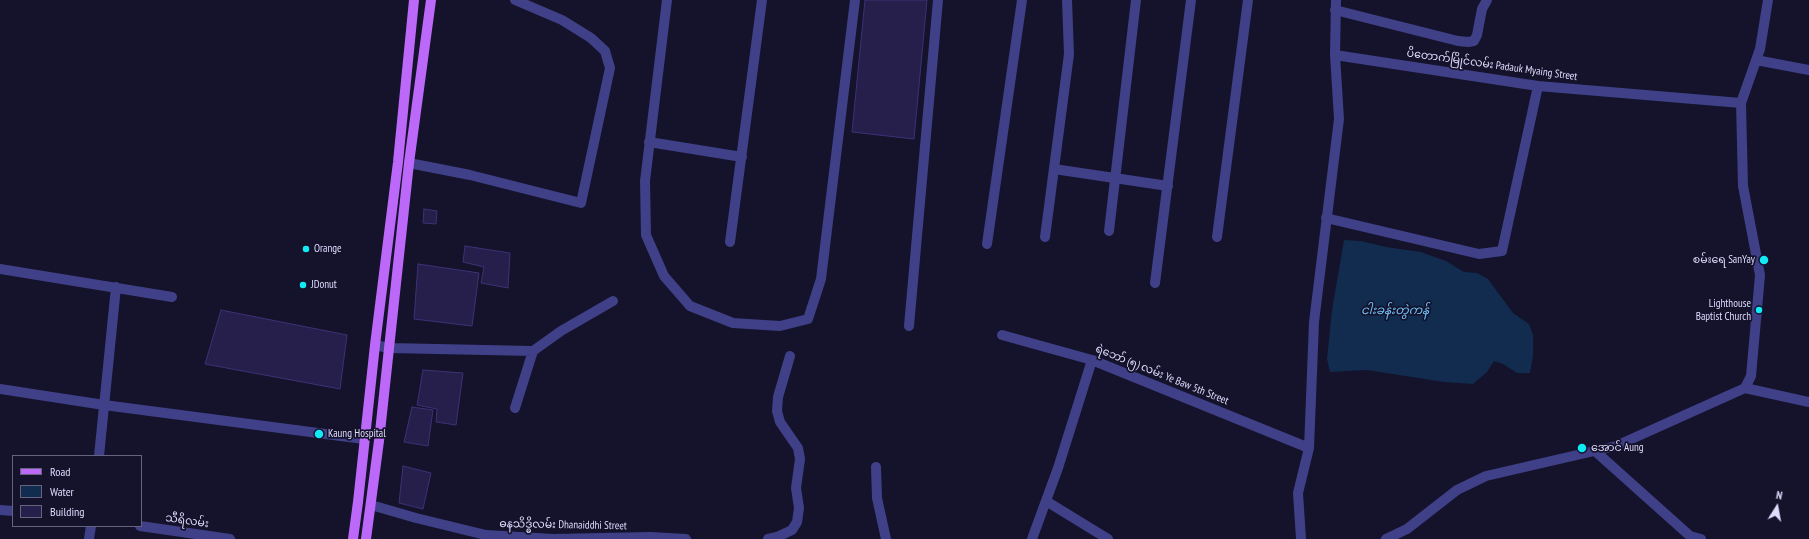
<!DOCTYPE html>
<html>
<head>
<meta charset="utf-8">
<style>
  body { margin:0 }
  #map { position:relative; width:1809px; height:539px; overflow:hidden; background:#15122b; font-family:"PT Sans Narrow",sans-serif }
  canvas { display:block }
  .legend { position:absolute; left:12px; top:455px; width:130px; height:72px; box-sizing:border-box; background:#15122b; border:1px solid #66637f; margin:0; padding:5px 7px; list-style:none; font-size:12px; color:#dfddfe }
  .legend li { display:flex; align-items:center; gap:8px; height:20px }
  .legend b { width:20px; border:1px solid #66637f }
  .north { position:absolute; left:1757px; top:487px; width:40px; height:40px; -webkit-text-stroke:3px #15122b; paint-order:stroke; rotate:11deg; font-size:11px; font-weight:700; line-height:16px; text-align:center; color:#dfddfe }
  .north::after { content:''; display:block; margin:auto; width:14px; height:18px; background:#dfddfe; clip-path:polygon(50% 0,100% 100%,50% 72%,0 100%) }
</style>
</head>
<body>
<div id="map">
<canvas width="1809" height="539"></canvas>
<ul class="legend">
<li><b style="height:5px;background:#bc69f9"></b>Road</li>
<li><b style="height:11px;background:#112c4f"></b>Water</li>
<li><b style="height:11px;background:#261f4b"></b>Building</li>
</ul>
<div class="north">N</div>
</div>
<script>
const ctx = document.querySelector('canvas').getContext('2d');
ctx.lineJoin = 'round';
function fillPath(path, color) { ctx.fillStyle = color; ctx.fill(path, 'evenodd'); }
const toPath = rows => new Path2D(rows.map(r => 'M' + r).join(''));
function trace(path, color, width, dash) { ctx.strokeStyle = color; ctx.lineWidth = width; ctx.lineCap = dash ? 'butt' : 'round'; ctx.setLineDash(dash || []); ctx.stroke(path); }
function label(font, color, halo, rows, align = 'center') {
  ctx.font = font + ' "PT Sans Narrow","Noto Sans Myanmar",sans-serif'; ctx.lineWidth = 3.5; ctx.setLineDash([]); ctx.textBaseline = 'middle'; ctx.strokeStyle = halo; ctx.fillStyle = color; for (const [text, x, y, turn = 0] of rows) {
    ctx.save(); ctx.translate(x, y); ctx.rotate((+turn || 0) * Math.PI / 180); ctx.textAlign = isNaN(turn) ? turn : align; if (halo) ctx.strokeText(text, 0, 0); ctx.fillText(text, 0, 0); ctx.restore();
  }
}
fillPath(toPath([
  [1344,240,1361,241,1386,247,1421,252,1446,261,1464,272,1477,273,1488,279,1513,313,1529,324,1533,335,1533,356,1530,373,1517,373,1503,364,1494,361,1487,372,1473,384,1444,382,1367,370,1330,372,1327,359,1332,310]
]), '#112c4f');
const building = toPath([
  [865,0,927,0,914,139,852,132,865,0],
  [424,209,437,211,436,224,423,223,424,209],
  [465,246,510,253,508,288,481,283,484,267,463,262,465,246],
  [418,264,479,273,472,326,414,319,418,264],
  [221,310,347,335,340,389,205,364,221,310],
  [423,370,463,373,456,425,436,422,437,409,417,405,423,370],
  [412,407,433,410,428,446,404,442,412,407],
  [403,466,431,473,423,509,399,503,403,466]
]);
fillPath(building, '#261f4b');
trace(building, '#3c3276', 1);
trace(toPath([
  [667,0,645,181,646,235,664,276,690,306,733,323,780,326,808,319,821,279,855,0],
  [1335,10,1458,41,1468,42,1474,41,1477,35,1482,9,1487,0],
  [1335,55,1538,86,1741,103],
  [1756,60,1809,70],
  [649,142,742,157],
  [409,163,470,175,581,203,610,68,605,51,591,38,562,20,515,0],
  [1054,169,1168,186],
  [1326,218,1479,254,1502,251,1538,86],
  [1109,231,1136,0],
  [1045,237,1069,54,1067,0],
  [1217,237,1248,0],
  [730,242,762,0],
  [987,244,1022,0],
  [0,269,172,297],
  [1155,283,1191,0],
  [909,326,938,0],
  [1002,335,1092,360,1309,448],
  [375,345,389,348,533,351],
  [1745,388,1809,402],
  [0,389,104,405,364,439],
  [515,408,533,351,561,331,613,301],
  [1595,451,1690,536,1701,539],
  [99,456,116,287],
  [876,467,877,498,886,539],
  [1046,501,1108,539],
  [371,505,416,518,486,535,553,539,650,537,686,539],
  [0,510,13,511],
  [140,526,230,539],
  [89,539,91,526],
  [768,539,777,537,792,530,797,522,799,508,796,488,800,459,798,448,780,422,777,411,778,397,790,356],
  [1032,539,1058,468,1092,360],
  [1301,539,1298,493,1309,448,1314,322,1339,119,1335,55,1336,0],
  [1386,539,1407,529,1457,490,1486,476,1616,446,1745,388,1751,376,1760,275,1743,186,1741,103,1760,49,1768,0]
]), '#3f4087', 10);
trace(toPath([
  [353,539,358,502,375,345,398,162,414,0],
  [366,539,379,441,409,163,431,0]
]), '#bc69f9', 10);
for (const [x, y, r, color] of [
  [306,249,4,"#11ebf6"],
  [1764,260,5,"#11ebf6"],
  [303,285,4,"#11ebf6"],
  [1759,310,4,"#11ebf6"],
  [319,434,5,"#11ebf6"],
  [1582,448,5,"#11ebf6"]
]) { const dot = new Path2D(); dot.arc(x, y, r, 0, 2 * Math.PI); ctx.fillStyle = color; ctx.fill(dot); trace(dot, '#15122b', 1.5); }
label('11px', '#dfddfe', '#15122b', [
  ["ပိတောက်မြိုင်လမ်း Padauk Myaing Street",1492,65,8],
  ["ရဲဘော် (၅) လမ်း Ye Baw 5th Street",1162,375,22],
  ["သီရိလမ်း",187,521,8],
  ["ဓနသိဒ္ဓိလမ်း Dhanaiddhi Street",563,525,1]
]);
label('11px', '#dfddfe', '#15122b', [
  ["Orange",314,249],
  ["စမ်းရေ SanYay",1755,260,"right"],
  ["JDonut",311,285],
  ["Lighthouse",1751,304,"right"],
  ["Baptist Church",1751,317,"right"],
  ["Kaung Hospital",328,434],
  ["အောင် Aung",1591,448]
], 'left');
label('italic 12px', '#6fc1f9', '#15122b', [
  ["ငါးခန်းတွဲကန်",1395,311]
]);
</script>
</body>
</html>
